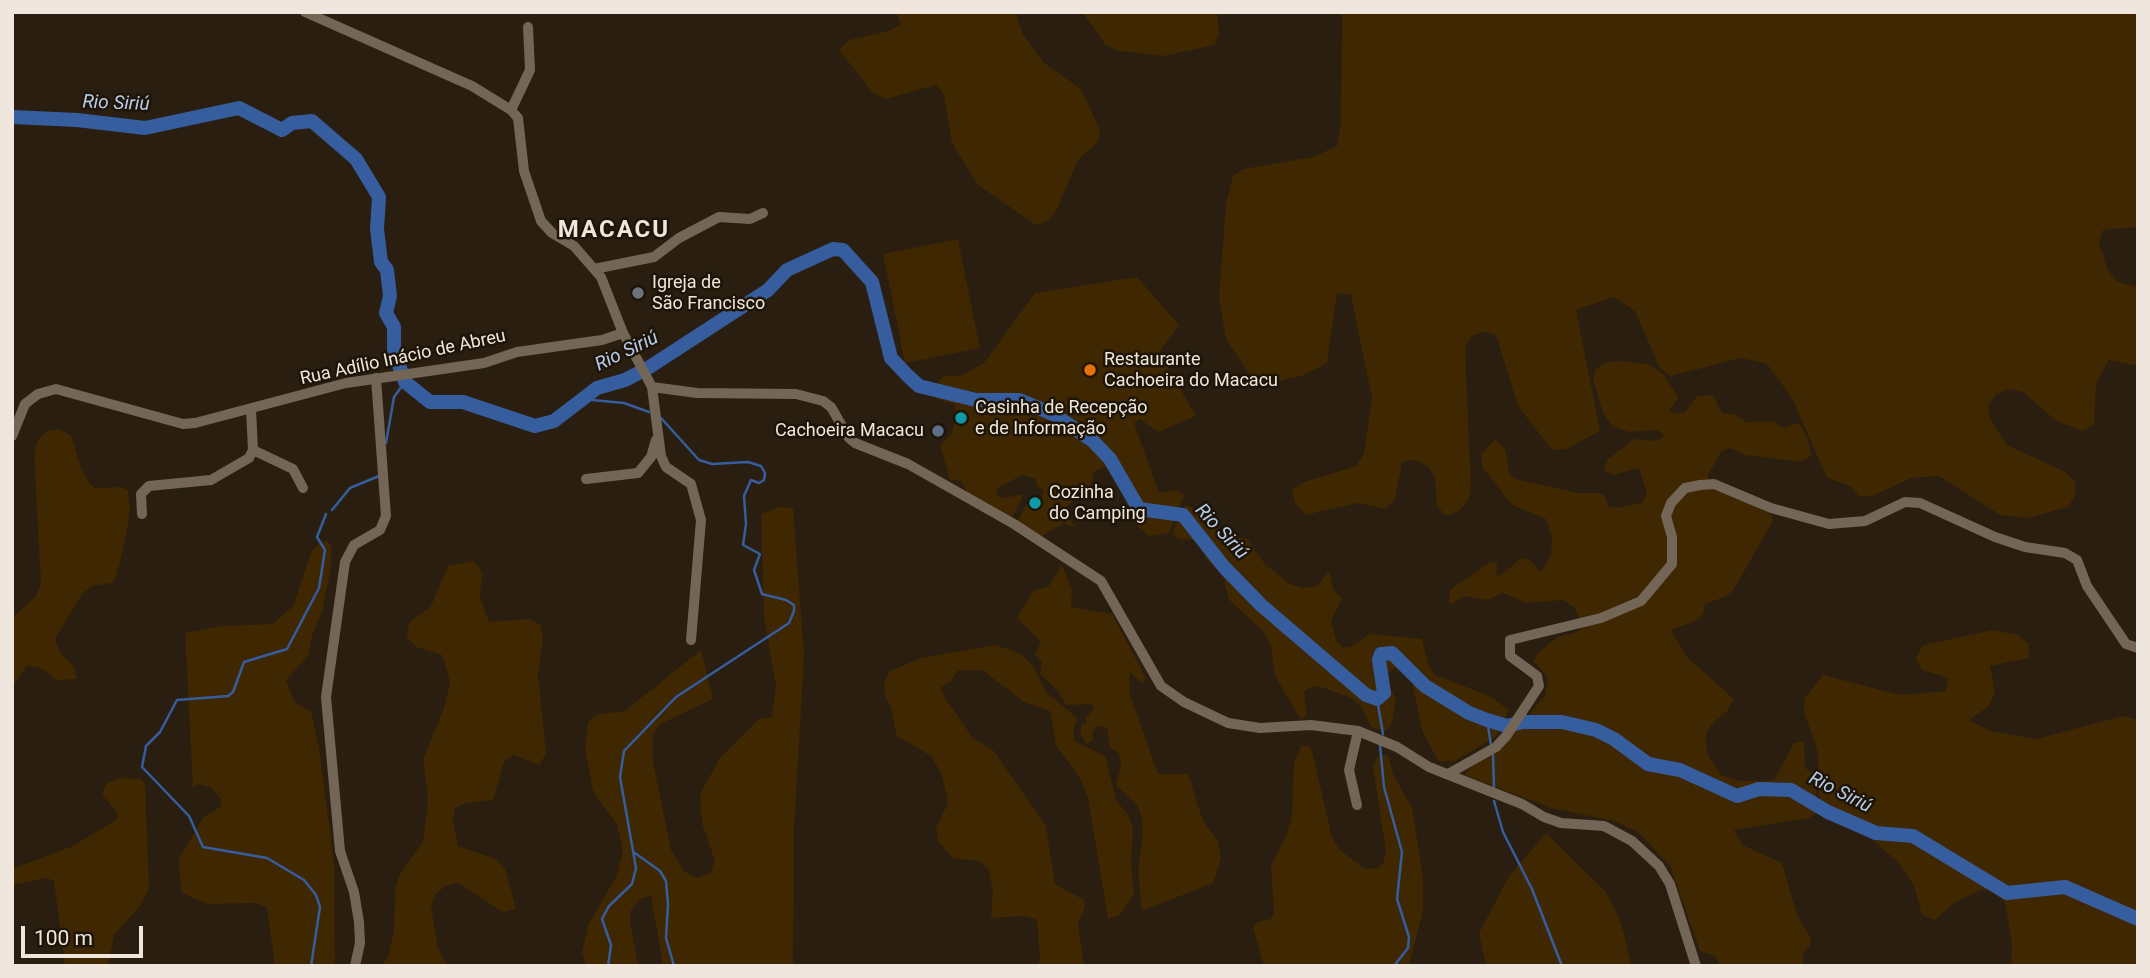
<!DOCTYPE html>
<html>
<head>
<meta charset="utf-8">
<style>
  body { margin:0 }
  #map { position:relative; width:2150px; height:978px; overflow:hidden; background:#291e10; font-family:Roboto,sans-serif }
  canvas { display:block }
  .frame { position:absolute; inset:0; border:14px solid #efe7de; pointer-events:none }
  .scale { position:absolute; left:21px; top:926px; width:122px; height:32px; box-sizing:border-box; border:4px solid #efe7de; border-top:0; padding-left:9px; font-size:21px; line-height:24px; white-space:nowrap; color:#efe7de; -webkit-text-stroke:5px #1f1507; paint-order:stroke }
</style>
</head>
<body>
<div id="map">
<canvas width="2150" height="978"></canvas>
<div class="frame"></div>
<div class="scale">100 m</div>
</div>
<script>
const ctx = document.querySelector('canvas').getContext('2d');
ctx.lineJoin = 'round';
function fillPath(path, color) { ctx.fillStyle = color; ctx.fill(path, 'evenodd'); }
const toPath = rows => new Path2D(rows.map(r => 'M' + r).join(''));
function trace(path, color, width, dash) { ctx.strokeStyle = color; ctx.lineWidth = width; ctx.lineCap = dash ? 'butt' : 'round'; ctx.setLineDash(dash || []); ctx.stroke(path); }
function label(font, color, halo, rows, align = 'center') {
  ctx.font = font + ' Roboto,sans-serif'; ctx.lineWidth = 5; ctx.setLineDash([]); ctx.textBaseline = 'middle'; ctx.strokeStyle = halo; ctx.fillStyle = color; for (const [text, x, y, turn = 0] of rows) {
    ctx.save(); ctx.translate(x, y); ctx.rotate((+turn || 0) * Math.PI / 180); ctx.textAlign = isNaN(turn) ? turn : align; if (halo) ctx.strokeText(text, 0, 0); ctx.fillText(text, 0, 0); ctx.restore();
  }
}
fillPath(toPath([
  [896,12,1016,12,1022,33,1044,63,1081,89,1100,130,1098,142,1078,160,1056,211,1048,221,1036,225,978,185,952,143,944,95,936,85,886,99,873,93,839,50,849,40,889,31,901,24],
  [1082,12,1217,12,1219,33,1215,45,1164,56,1119,51,1106,45],
  [1342,12,2138,12,2138,227,2103,230,2099,243,2108,271,2118,282,2138,287,2138,366,2109,360,2096,384,2094,424,2083,431,2056,421,2023,392,2009,389,1996,394,1988,406,1990,419,2007,445,2066,472,2075,482,2075,496,2068,507,2028,518,2000,515,1939,476,1911,478,1873,496,1859,496,1850,486,1827,478,1792,398,1767,364,1741,358,1671,376,1660,368,1635,311,1614,297,1576,310,1600,431,1566,449,1552,450,1518,406,1496,335,1484,332,1472,336,1465,347,1471,487,1468,500,1459,511,1446,516,1437,506,1435,478,1428,466,1416,460,1402,462,1395,499,1386,509,1358,503,1305,515,1295,503,1292,490,1304,482,1356,466,1364,454,1372,398,1351,295,1337,293,1327,363,1304,375,1278,381,1250,375,1226,339,1219,297,1226,203,1233,176,1243,169,1313,157,1337,146,1341,123],
  [958,239,980,348,905,363,883,254],
  [1137,277,1179,325,1159,352,1196,416,1158,432,1140,419,1134,423,1159,493,1176,490,1184,495,1169,533,1149,536,1134,523,1119,479,1104,467,1094,472,1091,485,1063,510,1076,528,1064,523,1041,537,1017,522,1027,503,1036,508,1041,499,1044,490,1037,486,1036,479,1022,475,998,488,996,494,1004,498,1024,494,1011,519,969,495,961,481,950,480,940,445,952,434,954,420,962,422,964,416,955,412,955,405,936,399,939,380,944,376,960,376,984,363,1035,293],
  [1624,361,1648,364,1663,374,1679,398,1669,410,1675,414,1685,412,1697,396,1713,395,1722,413,1735,414,1746,422,1773,421,1783,428,1799,423,1807,437,1811,456,1800,462,1745,455,1731,448,1722,451,1708,475,1710,487,1759,508,1771,515,1773,521,1734,589,1727,596,1705,604,1703,614,1696,621,1671,630,1687,657,1734,699,1727,711,1710,726,1706,734,1707,753,1721,775,1740,781,1774,780,1794,743,1804,741,1805,767,1816,779,1816,795,1820,811,1809,818,1734,830,1742,845,1782,863,1797,915,1811,938,1810,945,1802,955,1804,966,1721,966,1715,956,1700,951,1670,866,1638,832,1614,821,1551,808,1464,775,1481,757,1502,748,1545,695,1548,678,1534,662,1536,655,1557,637,1577,632,1582,627,1575,608,1563,600,1527,603,1503,593,1487,600,1464,596,1453,604,1449,603,1450,590,1490,562,1497,562,1496,575,1500,576,1521,558,1530,560,1541,572,1551,554,1552,536,1546,519,1512,505,1482,467,1481,454,1495,439,1505,449,1509,472,1515,479,1579,493,1599,493,1605,496,1608,506,1617,508,1642,503,1647,494,1639,468,1613,475,1604,470,1608,459,1634,439,1657,441,1664,435,1656,430,1629,432,1613,427,1603,413,1593,379,1595,369,1607,362],
  [60,429,71,436,81,468,90,484,95,488,122,487,128,491,130,510,126,536,116,578,111,583,92,586,82,594,55,639,59,651,73,666,77,679,57,680,41,668,27,665,12,687,12,618,35,597,41,585,34,453,38,440,47,431],
  [1185,505,1208,513,1225,542,1237,538,1247,539,1265,564,1290,584,1304,588,1317,586,1329,571,1333,589,1342,598,1331,621,1336,640,1343,648,1353,646,1369,634,1422,639,1428,664,1435,675,1490,696,1509,710,1497,736,1455,761,1439,762,1423,733,1412,683,1404,672,1395,668,1387,673,1388,683,1396,700,1392,723,1386,731,1371,727,1362,708,1352,698,1318,686,1309,688,1304,692,1307,713,1303,719,1300,718,1275,676,1271,647,1264,632,1229,600,1223,575,1206,559,1196,540,1179,539,1172,534],
  [779,507,793,508,804,655,794,831,793,966,663,966,651,895,640,899,631,910,630,922,638,966,586,966,582,953,588,925,616,877,623,851,617,825,593,791,585,749,588,722,598,714,625,711,701,650,713,699,660,724,653,735,653,761,671,850,685,872,697,878,710,873,715,861,702,823,700,794,720,758,759,719,772,717,776,685,764,618,761,514],
  [327,541,331,547,331,568,322,612,312,636,308,656,286,680,294,701,311,712,319,747,334,863,335,966,275,966,267,907,255,903,207,904,182,893,178,860,204,817,222,806,221,799,212,788,199,784,193,787,185,633,221,626,273,624,294,605,311,552,320,542],
  [474,561,482,572,480,597,489,622,529,619,541,625,543,638,538,675,546,754,539,765,514,755,504,762,493,800,466,803,455,808,453,821,458,846,496,859,505,869,516,909,503,912,458,883,445,886,435,895,431,907,438,948,447,966,381,966,388,957,394,930,395,888,399,876,423,841,428,800,423,759,444,708,450,682,442,655,416,647,407,637,409,623,431,606,448,566],
  [1062,564,1072,590,1071,607,1112,614,1146,678,1143,684,1130,672,1129,692,1158,774,1188,774,1203,821,1218,841,1221,858,1213,883,1142,911,1138,871,1143,834,1142,820,1138,806,1116,785,1121,767,1119,753,1110,748,1107,728,1098,726,1092,732,1093,740,1087,744,1080,734,1082,723,1087,724,1085,718,1094,709,1092,704,1066,705,1058,691,1040,674,1042,662,1035,654,1041,642,1017,618,1033,591,1049,586],
  [1992,630,2018,635,2029,644,2029,658,1990,666,1995,693,1989,706,1969,720,1991,731,2036,739,2123,716,2138,720,2138,966,2011,966,2012,944,2005,903,1996,891,1981,890,1955,902,1935,920,1922,915,1914,886,1898,862,1854,824,1828,810,1819,798,1818,753,1804,712,1805,698,1823,675,1901,695,1946,691,1948,678,1922,670,1916,658,1923,645],
  [995,645,1020,653,1034,667,1046,692,1077,718,1073,730,1075,741,1105,756,1116,800,1129,816,1133,829,1131,861,1134,894,1120,915,1108,919,1088,798,1080,778,1056,745,1050,711,1024,702,982,670,959,670,951,681,941,687,945,698,973,738,994,751,1046,826,1055,884,1084,900,1085,907,1078,924,1084,966,1037,966,1040,959,1037,920,1024,916,991,918,993,890,988,869,979,861,952,858,938,841,936,828,948,803,942,775,931,756,897,736,891,708,885,696,884,683,890,671,921,658],
  [1302,745,1309,746,1312,751,1332,837,1339,849,1365,869,1378,868,1383,863,1386,850,1373,768,1378,755,1388,755,1393,774,1412,808,1423,877,1423,911,1409,966,1264,966,1253,927,1257,922,1271,919,1274,913,1271,866,1287,833,1292,814,1294,763],
  [120,778,141,779,145,784,149,888,140,906,114,935,108,966,65,966,54,881,47,878,12,885,12,869,73,846,117,819,117,812,103,796,103,790,107,783],
  [1546,833,1606,892,1621,923,1632,966,1486,966,1479,933,1509,876]
]), '#3f2701');
trace(toPath([
  [582,399,624,403,649,412],
  [386,443,394,397,405,382],
  [332,510,350,488,379,476],
  [1377,699,1383,734],
  [1487,720,1491,745],
  [1380,745,1384,787,1402,852,1397,899,1409,937,1408,948,1394,966],
  [1493,754,1494,789],
  [1494,801,1503,832,1532,889,1562,966],
  [635,853,660,871,666,881,668,904,666,938,674,966],
  [311,966,320,907,316,895,304,880,267,858,203,847,189,816,142,767,146,746,160,732,177,700,228,696,233,692,244,662,287,649,319,588,325,550,317,537,326,514],
  [608,966,611,945,602,919,609,906,632,884,636,868,620,777,624,751,676,697,789,623,794,611,794,605,786,600,762,594,754,570,760,554,743,545,746,524,744,496,751,480,759,483,764,480,765,473,761,466,748,462,712,464,699,460,661,418]
]), '#365d9e', 2.5);
trace(toPath([
  [12,117,77,120,145,128,239,108,282,130,292,123,312,121,356,159,379,197,377,229,381,262,387,270,390,296,386,313,394,327,394,351,405,382,430,402,463,402,535,426,554,421,597,388,625,380,648,368,768,290,787,270,833,249,843,250,872,282,891,358,908,376,919,386,976,400,1019,400,1053,414,1093,441,1110,459,1139,509,1183,515,1224,567,1261,605,1366,695,1377,699,1384,693,1379,660,1381,654,1392,653,1425,686,1469,713,1487,720,1507,726,1522,722,1562,722,1596,730,1614,739,1648,764,1680,770,1737,796,1759,789,1791,790,1828,812,1876,833,1913,836,2007,893,2065,887,2138,919]
]), '#365d9e', 14);
trace(toPath([
  [305,12,472,86,511,110,518,118,524,171,541,221,552,233,574,246,601,277,623,333,652,387,697,393,796,394,823,401,831,407,849,438,855,443,908,464,1014,524,1101,581,1161,686,1184,702,1228,723,1260,728,1311,725,1358,731,1397,747,1429,767,1522,804,1544,817,1561,823,1604,826,1632,841,1659,866,1670,884,1696,966],
  [511,110,530,70,528,27],
  [594,269,654,257,679,238,719,217,750,219,763,213],
  [652,387,661,456,666,467,691,484,701,520,691,640],
  [12,436,25,404,38,394,56,389,183,424,195,423,346,383,484,363,517,352,602,340,623,333],
  [253,450,293,469,303,488],
  [586,479,638,473,651,457,656,440],
  [142,514,141,494,149,486,211,480,249,458,253,450,251,409],
  [1448,774,1496,747,1507,735,1539,686,1537,676,1510,656,1510,640,1601,618,1641,601,1672,564,1672,537,1666,516,1671,503,1685,488,1700,485,1714,484,1771,508,1829,524,1865,521,1905,502,1920,503,1995,537,2025,547,2065,553,2077,560,2087,586,2126,644,2138,648],
  [1357,805,1349,770,1358,731],
  [355,966,360,943,359,922,354,892,340,851,326,697,345,562,354,545,380,530,386,516,376,378]
]), '#736656', 10);
for (const [x, y, r, color] of [
  [638,293,7,"#6b7280"],
  [1090,370,7,"#e8710a"],
  [961,418,7,"#0f9aa8"],
  [938,431,7,"#5c6f8a"],
  [1035,503,7,"#0f9aa8"]
]) { const dot = new Path2D(); dot.arc(x, y, r, 0, 2 * Math.PI); ctx.fillStyle = color; ctx.fill(dot); trace(dot, '#1f1507', 2.5); }
label('18px', '#efe7de', '#1f1507', [
  ["Igreja de",652,283],
  ["São Francisco",652,304],
  ["Restaurante",1104,360],
  ["Cachoeira do Macacu",1104,381],
  ["Casinha de Recepção",975,408],
  ["e de Informação",975,429],
  ["Cachoeira Macacu",924,431,"right"],
  ["Cozinha",1049,493],
  ["do Camping",1049,514]
], 'left');
label('18px', '#efe7de', '#1f1507', [
  ["Rua Adílio Inácio de Abreu",403,358,-12]
]);
label('italic 19px', '#b6cdf2', '#1f1507', [
  ["Rio Siriú",116,104,2],
  ["Rio Siriú",627,352,-26],
  ["Rio Siriú",1221,532,47],
  ["Rio Siriú",1840,793,27]
]);
ctx.letterSpacing = '2px';
label('bold 24px', '#efe7de', '#1f1507', [
  ["MACACU",614,231]
]);
ctx.letterSpacing = '0px';
</script>
</body>
</html>
